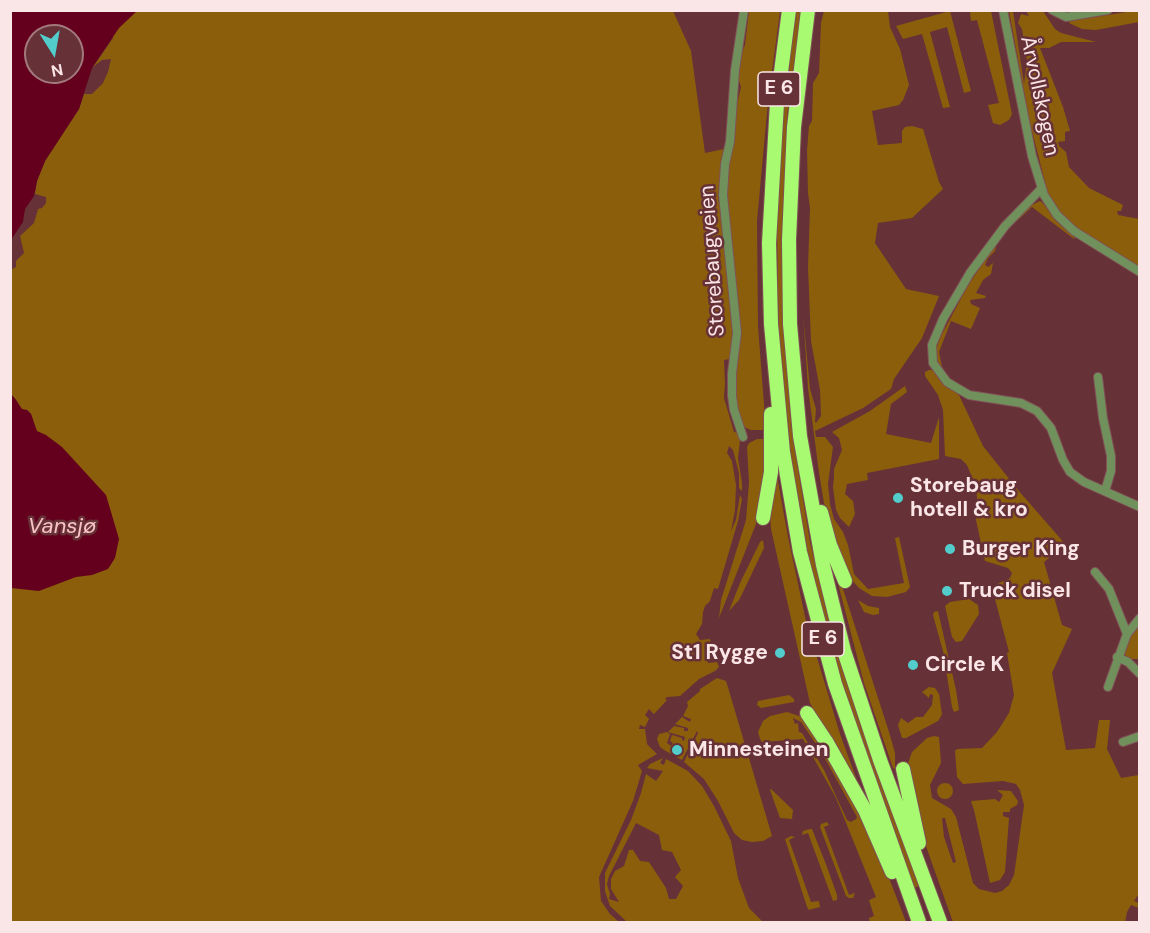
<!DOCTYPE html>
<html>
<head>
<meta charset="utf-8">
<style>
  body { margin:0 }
  #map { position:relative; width:1150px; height:933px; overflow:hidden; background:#663137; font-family:"DM Sans",sans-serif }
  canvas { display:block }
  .frame { position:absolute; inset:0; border:12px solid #fbe6e7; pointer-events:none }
  .north { position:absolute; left:24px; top:24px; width:60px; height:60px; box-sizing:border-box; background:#663137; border:2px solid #a2797d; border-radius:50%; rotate:169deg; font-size:16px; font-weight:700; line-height:24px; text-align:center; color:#fbe6e7 }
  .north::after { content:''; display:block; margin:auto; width:21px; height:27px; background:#52cdcc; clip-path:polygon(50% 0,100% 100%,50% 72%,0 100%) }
</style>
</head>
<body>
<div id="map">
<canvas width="1150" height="933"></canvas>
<div class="frame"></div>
<div class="north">N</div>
</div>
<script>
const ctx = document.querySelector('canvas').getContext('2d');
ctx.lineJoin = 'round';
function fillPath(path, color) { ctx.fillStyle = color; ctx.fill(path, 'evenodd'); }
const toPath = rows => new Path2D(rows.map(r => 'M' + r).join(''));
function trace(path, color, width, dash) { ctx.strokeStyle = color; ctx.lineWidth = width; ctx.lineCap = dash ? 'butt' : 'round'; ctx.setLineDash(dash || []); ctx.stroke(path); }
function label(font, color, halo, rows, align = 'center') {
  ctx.font = font + ' "DM Sans",sans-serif'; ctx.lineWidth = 5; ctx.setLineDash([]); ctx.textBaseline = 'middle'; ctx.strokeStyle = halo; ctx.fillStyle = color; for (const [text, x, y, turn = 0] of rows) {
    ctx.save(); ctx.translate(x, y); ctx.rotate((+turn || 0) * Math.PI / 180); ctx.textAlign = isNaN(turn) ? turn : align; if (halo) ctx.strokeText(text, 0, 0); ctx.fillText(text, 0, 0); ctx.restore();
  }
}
fillPath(toPath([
  [1139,10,1139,22,1096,30,1082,29,1069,23,1070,21],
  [114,11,673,11,691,51,705,153,724,149,720,172,718,198,722,215,735,335,731,355,729,359,724,360,725,384,724,398,734,432,739,433,740,440,738,458,742,483,742,491,739,488,739,473,733,450,729,446,727,453,732,461,736,485,735,510,731,531,736,520,740,495,742,499,738,521,718,589,714,588,710,601,705,606,703,612,702,624,696,634,700,640,710,639,715,657,708,659,708,663,717,662,719,667,715,671,699,679,680,696,667,697,665,699,667,700,654,714,649,709,645,715,649,719,645,727,640,725,639,729,645,729,647,744,657,754,638,765,642,771,633,801,599,877,601,901,610,914,619,922,11,922,10,470,36,431,31,414,27,410,22,410,16,400,11,394,10,277,12,269,16,267,16,261,24,253,20,236,34,223,38,209,42,208,46,203,46,197,35,194,37,181,45,161,79,109,84,94,92,94,103,83,108,72,111,59,102,60,93,67,113,38],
  [749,11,780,11,768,102,757,221,758,326,766,430,751,430,746,428,738,418,734,396,736,362,741,338,726,200,727,174,734,138,737,104,741,87,738,78,741,54,745,45],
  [796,11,802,11,788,107,782,229,783,323,794,445,810,542,832,635,860,725,919,886,914,888,840,681,811,570,792,465,779,346,777,230,784,103],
  [824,11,888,11,890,27,900,49,909,85,903,100,899,105,872,111,878,145,902,143,902,131,905,127,912,126,923,129,939,182,943,189,912,218,878,223,875,243,906,289,939,296,922,338,894,379,891,389,863,408,815,431,816,437,825,437,833,447,828,484,830,504,834,519,843,532,848,545,854,574,868,589,904,583,895,538,899,537,910,587,906,592,887,597,872,596,859,588,850,578,834,537,824,503,819,473,808,388,803,314,810,389,816,409,815,422,816,423,821,416,820,390,811,341,808,267,810,208,808,193,807,151,809,126,812,121,813,83,819,73,821,23],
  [950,11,971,91,964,93,947,27,930,32,950,107,943,108,922,34,903,39,896,26],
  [968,11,991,11,1012,114,1009,120,1000,125,993,123,988,105,999,103,977,20,971,21,970,12],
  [1009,11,1013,11,1024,84,1027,61,1022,29,1018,23,1021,14,1029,16,1026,11,1043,11,1055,29,1061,33,1096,42,1061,42,1049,48,1040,48,1063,107,1070,131,1065,132,1065,141,1058,142,1059,146,1066,152,1069,167,1089,188,1123,205,1121,211,1117,211,1118,215,1139,219,1139,267,1077,228,1060,212,1048,194,1030,123],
  [1040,201,1043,203,1056,221,1075,238,1074,239,1032,207,1017,221,1030,206],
  [997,242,995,251,988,258,985,265,988,267,993,263,991,274,983,280,976,293,986,296,985,298,970,300,971,304,980,308,971,329,951,321,939,352,942,367,939,368,935,360,935,352,940,338,967,287],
  [929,370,932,370,948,387,959,395,983,446,1018,490,1066,545,1044,562,1062,625,1072,629,1052,673,1066,750,1095,748,1099,720,1110,720,1107,749,1121,778,1139,775,1140,892,1134,901,1139,903,1139,908,1131,905,1127,912,1125,922,953,922,918,824,907,766,912,752,927,738,934,736,939,737,941,763,930,785,932,798,951,809,956,817,973,883,979,889,995,893,1002,891,1009,885,1014,875,1024,805,1020,790,1016,784,1003,781,963,784,957,777,955,751,957,749,982,748,997,732,1009,713,1014,695,1007,653,1009,652,995,599,998,597,997,584,1010,578,1012,573,1008,568,985,561,976,520,978,509,976,487,967,465,961,459,945,456,943,410,938,395,925,376,925,372],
  [942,818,945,818,956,862,953,863,944,837],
  [905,386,907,392,891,404,886,434,931,443,939,417,939,459,867,473,868,480,847,484,845,494,853,501,855,514,849,527,840,518,836,510,833,487,834,477,834,469,842,450,839,438,832,432,870,411],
  [757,439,767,439,767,457,762,496,756,524,719,618,721,600,746,520,749,482,747,447,749,443],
  [776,470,788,537,806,621,840,734,861,791,810,703,771,529,770,512],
  [763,540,764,548,744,590,739,600,729,611,740,583,760,542],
  [836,576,842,586,889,732,895,753,895,769,893,768,864,683],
  [969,599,978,605,979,614,962,641,956,642,952,637,945,606,950,602],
  [858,600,868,606,879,608,879,614,873,615,864,612],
  [938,611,956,690,959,710,954,712,952,707,943,651,933,615,934,612],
  [1139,622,1139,659,1130,659,1124,654,1124,650,1128,638],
  [717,678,726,681,727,684,772,836,763,841,752,842,742,840,734,833,718,801,704,779,684,762,698,733,697,731,682,760,664,750,660,747,657,739,659,734,667,732,670,734,667,743,671,746,673,743,670,741,672,735,682,738,682,740,684,741,685,737,668,732,674,726,684,728,684,731,688,731,688,728,675,724,682,717,690,722,691,719,683,716,688,706,687,702,700,691,700,689],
  [929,687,935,688,939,694,942,714,940,718,938,721,906,738,902,738,898,725,901,718,908,723,916,717,923,717,932,705,933,695,930,694,929,698,922,692],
  [789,695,794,699,794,702,761,708,757,705,758,701],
  [787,712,802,717,809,725,850,793,884,865,906,922,870,922,869,918,874,916,869,900,876,897,836,798,803,739,762,742,760,739,758,732,763,721,770,716],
  [793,718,801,722,822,753,857,817,856,819,851,822,847,820,824,770,802,733,799,732,798,723,795,724],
  [663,758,660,763,664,765,666,759,688,771,702,786,714,806,731,841,738,878,749,908,763,922,627,922,610,906,605,891,605,873,631,820,641,793,646,774,656,781,663,771,647,768,650,764],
  [636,823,659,835,662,850,672,852,681,870,675,877,683,886,676,899,669,899,666,888,649,862,640,861,633,850,629,850,624,866,615,871,611,879,611,889,619,902,609,899,610,894,607,884,609,876],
  '937 791a8 8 0 1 1 16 0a8 8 0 1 1-16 0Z',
  [771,789,793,810,792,819,780,818,770,790],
  [997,790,1011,791,1018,801,1017,805,1010,809,1010,812,1003,812,1003,816,1009,818,1005,872,1000,880,990,883,974,810,971,801,995,799,999,802,1003,795],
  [827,822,829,825,824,827,849,895,855,893,853,898,849,898,846,896,820,827,821,824],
  [810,829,812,829,827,867,837,895,837,900,833,901,808,833,802,835,803,831],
  [791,836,795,837,789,840,811,902,819,901,820,907,809,910,807,907,785,839]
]), '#8b5e0c');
fillPath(toPath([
  [11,10,137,11,119,28,92,68,79,109,45,161,37,181,34,196,25,209,23,222,11,240],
  [36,36,72,36,72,72,36,72],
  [11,394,16,400,22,409,27,410,31,414,37,431,46,435,62,447,106,495,119,539,115,558,108,569,92,575,76,577,39,591,11,588]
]), '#64001d');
const street = toPath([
  [1003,10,1032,156,1044,195,1057,215,1074,231,1140,272],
  [1052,10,1066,17,1108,10],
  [1041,189,1005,226,970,273,943,319,932,345,933,363,947,382,969,395,1021,403,1037,411,1051,428,1063,460,1070,472,1084,482,1140,507],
  [1098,377,1103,418,1111,456,1111,471,1105,491],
  [743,437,734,410,732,396,732,373,737,333,723,195,725,164,730,142,735,70,744,10],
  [1095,572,1109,589,1127,634],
  [1117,657,1128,662,1140,674],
  [1108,687,1127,634,1140,618],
  [1123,742,1140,736]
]);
const highway = toPath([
  [789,10,777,103,769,243,771,324,783,452,800,552,835,684,919,922],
  [808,10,794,127,789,240,790,324,800,436,823,565,844,651,880,760,940,922],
  [821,512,830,545,845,581],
  [763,518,771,472,771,414],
  [807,713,827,743,865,810,892,872],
  [903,769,919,843]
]);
trace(street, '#815257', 10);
trace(highway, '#815257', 16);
trace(street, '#70915c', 8);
trace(highway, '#a8fa71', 14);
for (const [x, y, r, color] of [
  [898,498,6,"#52cdcc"],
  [950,549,6,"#52cdcc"],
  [947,591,6,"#52cdcc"],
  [780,653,6,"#52cdcc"],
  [913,665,6,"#52cdcc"],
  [677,750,6,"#52cdcc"]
]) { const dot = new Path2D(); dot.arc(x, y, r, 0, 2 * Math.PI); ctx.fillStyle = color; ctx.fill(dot); trace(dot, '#663137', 2); }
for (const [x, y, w] of [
  [779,89,42],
  [823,639,42]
]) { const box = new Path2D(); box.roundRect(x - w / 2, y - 17, w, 34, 4.5); ctx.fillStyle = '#663137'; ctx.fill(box); trace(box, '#fbe6e7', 1.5); }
label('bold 20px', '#fbe6e7', null, [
  ["E 6",779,89],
  ["E 6",823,639]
]);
label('21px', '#fbe6e7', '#663137', [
  ["Årvollskogen",1039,96,78],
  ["Storebaugveien",713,261,-94]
]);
label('bold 21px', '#fbe6e7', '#663137', [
  ["Storebaug",910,486],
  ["hotell & kro",910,510],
  ["Burger King",962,549],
  ["Truck disel",959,591],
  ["St1 Rygge",768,653,"right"],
  ["Circle K",925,665],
  ["Minnesteinen",689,750]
], 'left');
label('italic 22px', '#fac3c6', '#663137', [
  ["Vansjø",62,527]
]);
</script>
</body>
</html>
